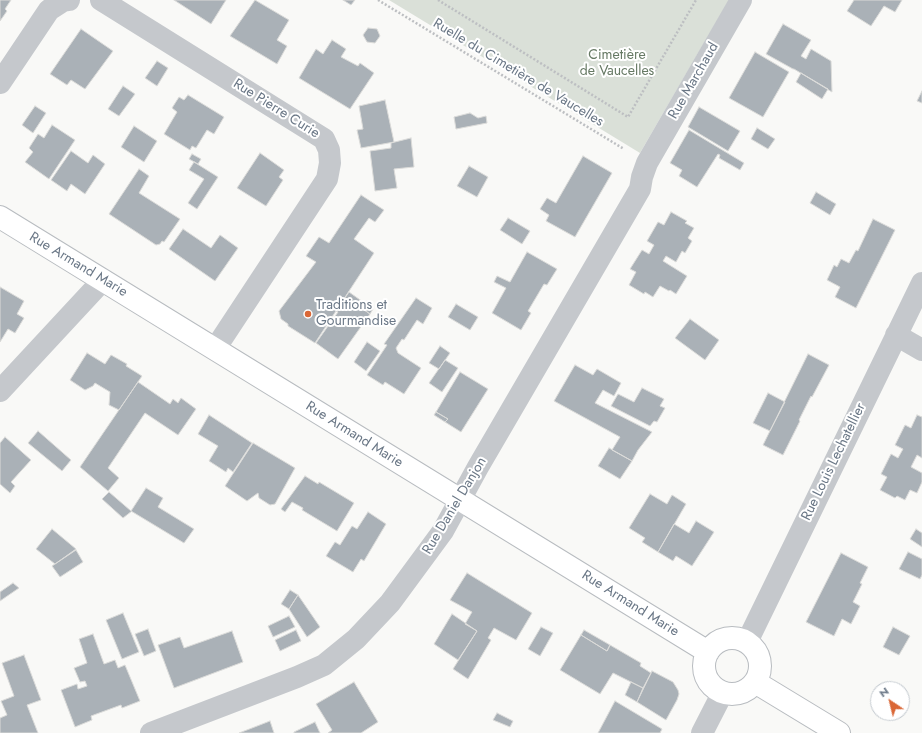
<!DOCTYPE html>
<html>
<head>
<meta charset="utf-8">
<style>
  body { margin:0 }
  #map { position:relative; width:922px; height:733px; overflow:hidden; background:#f9f9f7; font-family:Jost,sans-serif }
  canvas { display:block }
  .north { position:absolute; left:870px; top:681px; width:40px; height:40px; box-sizing:border-box; background:#fff; border:1px solid #c3c9cf; border-radius:50%; rotate:325deg; font-size:11px; font-weight:700; line-height:16px; text-align:center; color:#6a7786 }
  .north::after { content:''; display:block; margin:auto; width:14px; height:18px; background:#da6736; clip-path:polygon(50% 0,100% 100%,50% 72%,0 100%) }
</style>
</head>
<body>
<div id="map">
<canvas width="922" height="733"></canvas>
<div class="north">N</div>
</div>
<script>
const ctx = document.querySelector('canvas').getContext('2d');
ctx.lineJoin = 'round';
function fillPath(path, color) { ctx.fillStyle = color; ctx.fill(path, 'evenodd'); }
const toPath = rows => new Path2D(rows.map(r => 'M' + r).join(''));
function trace(path, color, width, dash) { ctx.strokeStyle = color; ctx.lineWidth = width; ctx.lineCap = dash ? 'butt' : 'round'; ctx.setLineDash(dash || []); ctx.stroke(path); }
function label(font, color, halo, rows, align = 'center') {
  ctx.font = font + ' Jost,sans-serif'; ctx.lineWidth = 4; ctx.setLineDash([]); ctx.textBaseline = 'middle'; ctx.strokeStyle = halo; ctx.fillStyle = color; for (const [text, x, y, turn = 0] of rows) {
    ctx.save(); ctx.translate(x, y); ctx.rotate((+turn || 0) * Math.PI / 180); ctx.textAlign = isNaN(turn) ? turn : align; if (halo) ctx.strokeText(text, 0, 0); ctx.fillText(text, 0, 0); ctx.restore();
  }
}
fillPath(toPath([
  [389,0,729,0,640,153]
]), '#dae0d8');
const building = toPath([
  [0,0,11,0,5,9,7,11,0,21,0,0],
  [174,0,226,0,211,24,174,0],
  [255,0,289,20,277,40,287,46,277,64,230,36,255,0],
  [343,0,355,0,351,5,343,0],
  [854,0,902,0,895,12,884,6,871,26,847,11,854,0],
  [783,24,811,40,801,56,806,59,811,49,831,61,832,92,794,69,793,69,766,54,783,24],
  [368,28,377,29,380,36,375,43,367,42,363,35,368,28],
  [81,29,113,51,85,89,71,80,67,85,50,74,81,29],
  [332,40,346,49,341,57,358,66,360,63,374,73,350,109,299,78,316,49,323,54,332,40],
  [755,52,789,72,763,117,729,98,755,52],
  [157,61,168,68,157,86,145,78,157,61],
  [801,73,828,89,822,99,796,82,801,73],
  [123,86,135,94,119,116,108,109,123,86],
  [922,91,922,103,917,101,922,91],
  [188,95,224,117,214,134,207,130,196,148,192,146,190,150,164,134,177,112,172,108,179,97,184,100,188,95],
  [385,100,394,142,361,148,357,130,363,129,359,106,385,100],
  [35,106,46,113,33,133,22,125,35,106],
  [699,107,740,131,728,151,688,127,699,107],
  [470,113,478,118,486,116,487,123,456,129,454,117,470,113],
  [52,125,75,140,49,179,25,162,33,152,29,148,38,134,44,138,52,125],
  [134,126,157,141,144,162,121,147,134,126],
  [757,128,775,139,768,149,751,139,757,128],
  [689,130,744,163,740,170,719,158,720,155,718,154,697,187,679,176,682,170,670,163,689,130],
  [411,138,414,167,394,169,397,188,375,191,370,151,391,148,391,143,411,138],
  [71,151,88,163,93,155,105,164,85,194,71,184,67,191,51,180,71,151],
  [260,153,284,170,279,177,283,180,266,206,237,188,260,153],
  [192,154,201,159,198,164,189,159,192,154],
  [583,156,612,173,575,237,546,221,549,215,540,209,547,198,556,203,583,156],
  [194,162,218,177,197,209,188,203,204,179,189,170,194,162],
  [469,166,488,177,477,197,457,186,469,166],
  [139,169,149,176,139,193,180,219,164,242,162,241,160,244,156,245,109,214,139,169],
  [816,192,836,204,830,215,810,203,816,192],
  [361,195,384,210,375,222,369,218,354,239,374,253,315,343,288,326,288,324,281,319,279,311,316,262,306,256,319,237,329,243,361,195],
  [671,212,687,221,685,223,694,228,688,238,692,241,685,253,682,251,676,262,666,256,663,261,687,276,676,294,670,290,669,291,660,286,653,297,645,292,644,294,629,285,636,272,630,269,642,250,649,254,654,245,647,241,658,222,664,225,671,212],
  [508,218,530,231,522,244,500,230,508,218],
  [873,219,895,230,856,308,835,297,840,287,827,280,834,265,837,267,841,259,849,263,856,250,858,251,873,219],
  [183,229,211,248,220,235,238,248,215,281,169,249,183,229],
  [527,252,557,269,547,285,544,284,528,311,531,313,521,330,492,313,506,288,494,282,497,276,510,282,527,252],
  [0,287,24,301,17,314,24,318,15,333,8,329,0,342,0,287],
  [349,292,363,302,360,307,370,314,338,359,316,343,338,312,336,311,349,292],
  [416,298,432,308,423,324,417,320,404,340,402,339,396,348,398,353,421,368,404,394,385,382,383,385,367,375,387,345,384,344,416,298],
  [363,302,373,309,370,314,360,307,363,302],
  [456,304,478,317,470,330,448,317,456,304],
  [690,319,719,340,705,360,675,338,690,319],
  [367,342,380,351,366,371,354,362,367,342],
  [440,346,450,353,439,369,429,363,440,346],
  [87,353,105,364,111,355,127,364,126,366,142,376,119,410,109,405,110,392,95,383,93,386,85,390,70,380,87,353],
  [808,354,829,365,812,397,811,396,799,420,800,421,783,455,763,445,808,354],
  [445,360,458,368,442,392,429,383,445,360],
  [575,365,593,375,597,369,621,383,614,396,603,390,595,403,652,432,638,450,632,461,612,450,620,437,554,401,575,365],
  [460,372,488,389,461,432,445,422,448,419,436,412,460,372],
  [138,382,170,404,173,399,178,403,181,398,196,409,178,435,145,413,108,468,119,478,108,491,80,467,138,382],
  [642,388,664,399,660,406,665,408,657,422,654,421,650,426,611,406,618,394,634,402,642,388],
  [768,393,785,402,770,431,753,423,768,393],
  [436,412,448,419,445,422,434,415,436,412],
  [209,415,252,443,233,472,228,468,226,472,209,461,218,446,198,434,209,415],
  [917,415,922,417,922,458,917,455,911,467,922,473,922,482,917,493,910,490,905,500,897,496,895,498,880,490,887,477,881,474,891,454,898,458,903,449,895,445,905,425,911,428,917,415],
  [38,431,71,460,62,471,28,443,38,431],
  [5,437,31,460,11,482,15,486,10,493,0,484,0,443,5,437],
  [253,443,295,468,275,504,270,505,259,498,258,493,247,501,225,486,253,443],
  [609,448,632,461,620,479,598,466,609,448],
  [305,476,318,484,319,482,354,503,337,531,302,510,303,508,292,502,285,512,281,509,305,476],
  [146,488,163,498,158,507,194,529,184,543,131,511,146,488],
  [109,492,131,511,132,511,123,518,102,499,109,492],
  [650,494,667,504,672,495,686,504,658,552,642,542,645,538,629,528,650,494],
  [368,512,386,524,364,561,361,559,353,572,326,556,335,542,340,545,352,526,357,529,368,512],
  [696,521,714,532,692,566,676,556,673,561,658,552,674,524,689,533,696,521],
  [52,529,76,549,55,564,36,549,52,529],
  [916,529,922,533,922,547,910,539,916,529],
  [76,550,83,562,60,577,52,566,76,550],
  [908,552,922,559,922,575,920,579,899,569,908,552],
  [841,553,868,567,860,583,862,584,853,602,860,606,851,624,842,619,834,636,806,622,841,553],
  [467,573,532,613,516,640,494,628,488,638,491,640,468,679,453,669,477,631,465,624,472,612,450,600,467,573],
  [13,583,19,588,0,601,0,592,13,583],
  [290,590,298,595,289,609,281,604,290,590],
  [298,595,320,627,307,637,289,609,298,595],
  [123,613,139,652,122,659,106,620,123,613],
  [452,614,477,631,458,660,434,644,452,614],
  [289,616,295,627,273,637,268,626,289,616],
  [541,627,553,633,540,656,528,649,541,627],
  [893,627,910,636,899,655,883,647,893,627],
  [148,629,156,651,144,656,135,634,148,629],
  [296,630,301,641,280,651,275,640,296,630],
  [584,630,610,645,607,651,581,635,584,630],
  [232,631,243,662,174,688,158,645,180,637,184,648,232,631],
  [93,634,104,664,115,660,118,668,125,665,140,701,122,708,121,705,91,716,92,720,75,727,61,690,77,684,78,689,87,686,85,681,80,682,74,668,87,663,79,639,93,634],
  [581,635,607,651,610,645,641,663,640,666,651,673,643,688,613,673,600,694,560,670,581,635],
  [24,655,41,700,27,705,38,733,0,733,0,718,7,715,1,701,14,696,2,663,24,655],
  [652,671,673,682,678,690,679,694,677,700,666,720,637,702,652,671],
  [354,682,378,722,361,733,328,733,332,730,316,704,354,682],
  [631,682,643,688,637,702,625,695,631,682],
  [615,701,662,729,660,733,598,733,615,701],
  [497,713,513,721,510,727,493,720,497,713],
  [270,721,274,733,239,733,252,728,270,721],
  [315,722,320,733,294,733,294,732,315,722]
]);
fillPath(building, '#aab1b7');
trace(building, '#dbdbd9', 1);
const secondary = toPath([
  [0,217,708,652],
  '704 666a28 28 0 1 1 56 0a28 28 0 1 1-56 0Z',
  [755,682,839,733]
]);
trace(secondary, '#b8bcc0', 24);
trace(toPath([
  [378,0,624,149],
  [438,0,628,117,696,0]
]), '#bdbfc2', 2.5, [2, 2]);
trace(toPath([
  [101,0,324,139,329,150,330,163,327,179,215,349],
  [0,83,49,10,63,1,69,0],
  [896,335,922,350],
  [0,391,103,280],
  [747,642,922,283],
  [151,733,297,677,324,665,356,639,390,603,443,531,478,467,640,189,642,177,647,163,741,0],
  [702,733,723,692]
]), '#c5c8cc', 22);
trace(secondary, '#fff', 22);
for (const [x, y, r, color] of [
  [308,314,4,"#da6736"]
]) { const dot = new Path2D(); dot.arc(x, y, r, 0, 2 * Math.PI); ctx.fillStyle = color; ctx.fill(dot); trace(dot, '#fff', 1.5); }
label('14px', '#667964', '#fff', [
  ["Cimetière",617,56],
  ["de Vaucelles",617,72]
]);
label('14px', '#6a7786', '#fff', [
  ["Ruelle du Cimetière de Vaucelles",518,73,31],
  ["Rue Marchaud",694,81,-60],
  ["Rue Pierre Curie",276,109,32],
  ["Rue Armand Marie",78,265,31],
  ["Rue Armand Marie",354,435,32],
  ["Rue Louis Lechatellier",834,462,-64],
  ["Rue Daniel Danjon",455,506,-59],
  ["Rue Armand Marie",630,604,32]
]);
label('14px', '#6a7786', '#fff', [
  ["Traditions et",316,306],
  ["Gourmandise",316,322]
], 'left');
</script>
</body>
</html>
